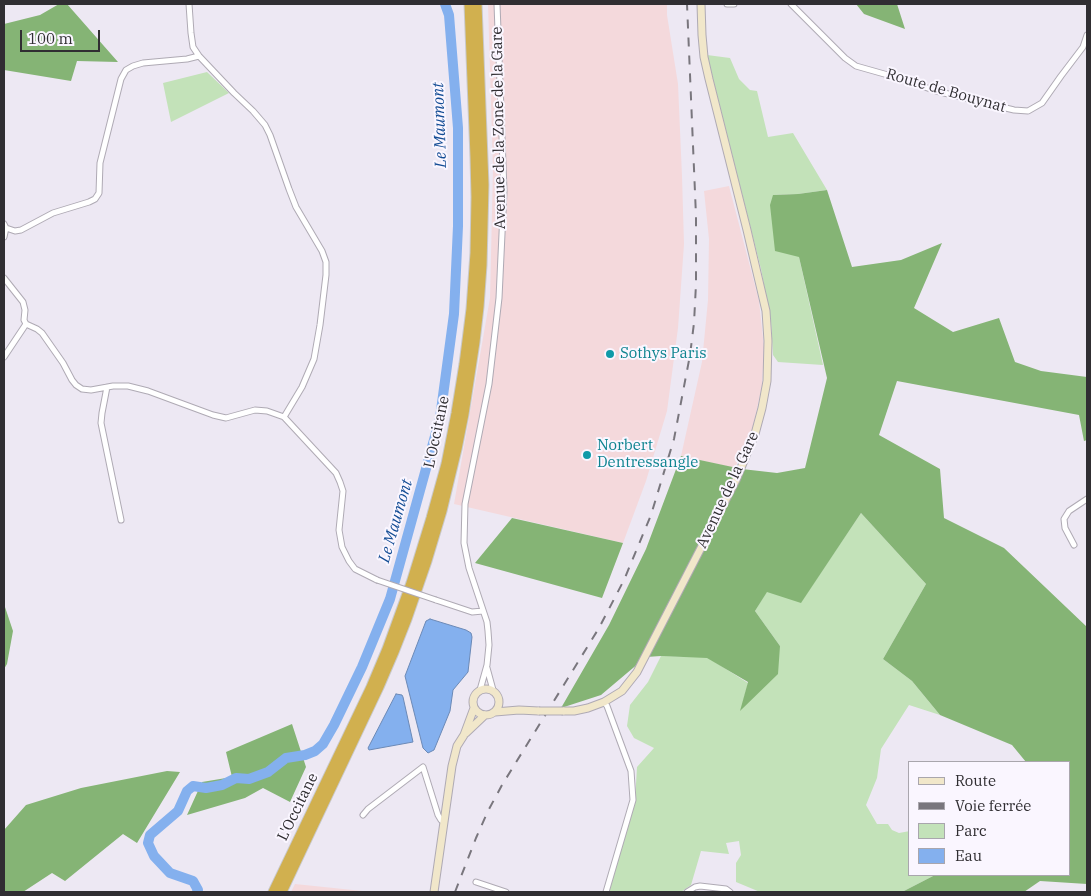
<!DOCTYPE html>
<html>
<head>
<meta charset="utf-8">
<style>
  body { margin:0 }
  #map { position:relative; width:1091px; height:896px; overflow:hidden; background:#ede8f3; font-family:"IBM Plex Serif",serif }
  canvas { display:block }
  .frame { position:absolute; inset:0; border:5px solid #302e32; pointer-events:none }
  .legend { position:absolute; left:908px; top:761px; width:162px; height:115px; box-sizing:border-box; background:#faf6ff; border:1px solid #a9a6ad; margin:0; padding:6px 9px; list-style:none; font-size:15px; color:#302e32 }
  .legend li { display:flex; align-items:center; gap:10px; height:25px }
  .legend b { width:25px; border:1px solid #a9a6ad }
  .scale { position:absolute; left:20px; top:30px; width:80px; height:22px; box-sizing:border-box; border:2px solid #302e32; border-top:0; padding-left:6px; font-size:15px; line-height:18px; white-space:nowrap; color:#302e32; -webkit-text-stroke:4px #faf6ff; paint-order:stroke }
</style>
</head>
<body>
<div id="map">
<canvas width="1091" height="896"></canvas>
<div class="frame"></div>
<ul class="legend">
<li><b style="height:6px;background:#f1e7ca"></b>Route</li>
<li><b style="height:6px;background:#79767d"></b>Voie ferrée</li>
<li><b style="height:14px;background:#c3e2b9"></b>Parc</li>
<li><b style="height:14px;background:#84b0ee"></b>Eau</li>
</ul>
<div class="scale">100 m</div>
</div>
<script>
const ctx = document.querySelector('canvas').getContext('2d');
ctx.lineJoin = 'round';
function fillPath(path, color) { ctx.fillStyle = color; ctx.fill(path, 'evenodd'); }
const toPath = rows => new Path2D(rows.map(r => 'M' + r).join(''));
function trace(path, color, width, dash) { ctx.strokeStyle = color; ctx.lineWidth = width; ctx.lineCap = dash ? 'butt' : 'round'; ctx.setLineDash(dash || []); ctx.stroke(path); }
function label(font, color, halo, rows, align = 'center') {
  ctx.font = font + ' "IBM Plex Serif",serif'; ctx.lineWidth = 4; ctx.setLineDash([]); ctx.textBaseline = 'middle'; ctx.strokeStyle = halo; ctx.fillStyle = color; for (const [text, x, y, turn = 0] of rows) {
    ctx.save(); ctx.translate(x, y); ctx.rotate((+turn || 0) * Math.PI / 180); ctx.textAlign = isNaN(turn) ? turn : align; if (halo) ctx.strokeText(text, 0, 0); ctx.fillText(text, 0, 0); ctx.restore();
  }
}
fillPath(toPath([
  [488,4,667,4,667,15,678,84,682,176,684,244,678,328,667,411,646,481,623,543,454,504,490,298,493,169],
  [729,186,759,301,764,347,762,386,753,426,735,468,681,456,702,362,708,300,709,239,704,191],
  [295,884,372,892,291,892]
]), '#f4d9dc');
fillPath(toPath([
  [707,55,730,58,739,79,750,90,757,91,768,137,793,133,827,190,798,194,773,195,799,257,823,365,778,362,773,355,771,321,761,269],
  [207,72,229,93,171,122,163,83],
  [861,513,926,584,883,659,912,681,940,715,909,705,881,749,877,778,866,805,877,824,888,824,892,830,899,833,910,831,910,875,935,875,902,892,760,892,736,882,736,863,741,855,739,841,726,843,729,854,701,851,691,885,681,892,609,892,635,801,637,767,654,748,634,738,627,726,630,705,648,682,661,656,707,657,748,683,741,710,780,646,755,611,767,591,801,602]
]), '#c3e2b9');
fillPath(toPath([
  [59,4,67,4,118,62,77,61,71,81,4,70,4,24,40,15],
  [856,4,897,4,905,29,864,14],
  [827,190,852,267,901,260,942,243,914,308,953,332,999,318,1015,362,1041,371,1087,377,1087,440,1084,441,1079,415,897,381,879,435,940,469,944,518,1004,548,1087,627,1087,884,1040,881,1024,892,902,892,935,875,1070,875,1070,762,1026,762,1012,745,940,715,912,681,883,659,926,584,861,513,801,603,767,592,755,611,780,646,778,674,740,711,748,682,707,658,661,656,646,657,601,695,561,708,609,625,646,549,681,456,742,469,777,473,805,468,827,378,799,257,775,251,770,205,773,195,798,194],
  [512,518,623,543,602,598,475,563],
  [4,604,13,631,7,664,4,669],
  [292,724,306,767,290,802,263,788,245,798,187,815,202,782,232,777,226,752],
  [167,771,180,772,137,843,123,834,65,881,52,873,23,892,4,892,4,830,26,805,81,788]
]), '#85b475');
const water = toPath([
  [430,619,466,630,471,633,472,637,468,672,453,690,450,711,434,750,428,753,423,748,405,676,426,621,430,619],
  [396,694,402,695,403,697,413,742,369,750,368,748,396,694]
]);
fillPath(water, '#84b0ee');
trace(water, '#6b89b6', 1);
trace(toPath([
  [197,892,198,890,193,881,170,873,154,856,148,843,150,835,178,811,187,791,193,786,206,788,222,785,236,778,249,779,268,772,286,758,305,755,315,751,323,744,334,725,362,667,390,599,440,418,454,314,458,226,458,128,449,15,445,4]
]), '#84b0ee', 10);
const street = toPath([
  [189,4,191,33,193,47,199,56,234,93,253,111,265,125,270,135,289,189,296,207,322,251,326,262,326,275,320,325,314,359,302,387,284,417],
  [727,4,734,4],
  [791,4,845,58,856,66,902,79,936,91,1014,110,1028,111,1042,103,1061,76,1083,47,1087,35],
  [4,224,6,228,4,237],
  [6,228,15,231,21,230,53,213,89,202,95,199,99,193,100,163,121,79,126,70,133,66,143,63,187,59,199,56],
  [4,278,23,302,25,310,24,320,26,324],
  [26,324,37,329,42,333,63,363,72,380,76,385,82,389,91,390,113,386,128,386,148,391,213,415,226,418,255,410,267,411,284,417,336,473,340,482,343,491,339,530,342,547,349,561,355,569,377,580],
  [4,357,26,324],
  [107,387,102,413,101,423,121,520],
  [1074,545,1065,528,1064,519,1069,511,1087,499],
  [436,600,472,612,483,611],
  [487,668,493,690],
  [480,690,487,665,489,645,488,631,487,622,469,568,464,543,465,504,489,384,499,298,504,191,497,4],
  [604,702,607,706,631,771,633,800,606,892],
  [363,815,368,809,423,767,438,815,441,820,443,821],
  [476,882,506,892],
  [687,892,695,887,700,886,726,889,730,892]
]);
const secondary = toPath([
  '473 702a13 13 0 1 1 26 0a13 13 0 1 1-26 0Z',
  [563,711,574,711,588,708,604,702,622,691,637,672,736,480,755,434,762,408,767,381,768,341,766,311,747,230,709,79,704,57,702,35,701,4],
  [495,712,519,710,539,711],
  [466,733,485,715],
  [434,892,452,766,457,746,464,735,474,708]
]);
const highway = toPath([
  [273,892,371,687,387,649,411,583,431,518,446,464,456,413,464,364,471,309,475,253,476,197,475,157,469,4],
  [282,892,379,687,394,652,407,619,427,561,442,511,457,449,464,414,475,342,479,307,482,265,484,185,477,4]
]);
trace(street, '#afaab4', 7);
trace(secondary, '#afaab4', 9);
trace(highway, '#c9c9ca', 11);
trace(street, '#fff', 5);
trace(secondary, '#f1e7ca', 7);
trace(highway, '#d1b04f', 9);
trace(toPath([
  [455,892,476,838,488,811,502,785,599,628,624,580,651,515,674,439,690,355,694,323,696,284,696,216,687,4]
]), '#79767d', 2, [9, 9]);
const streetBridge = toPath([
  [377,580,436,600]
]);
const secondaryBridge = toPath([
  [539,711,563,711]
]);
trace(streetBridge, '#afaab4', 7, []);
trace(secondaryBridge, '#afaab4', 9, []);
trace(streetBridge, '#fff', 5);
trace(secondaryBridge, '#f1e7ca', 7);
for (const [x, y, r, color] of [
  [610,354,5,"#0f9aa8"],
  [587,455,5,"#0f9aa8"]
]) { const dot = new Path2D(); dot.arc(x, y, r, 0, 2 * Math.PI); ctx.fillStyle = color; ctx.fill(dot); trace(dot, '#faf6ff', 2); }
label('15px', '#302e32', '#faf6ff', [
  ["Route de Bouynat",946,91,16],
  ["Avenue de la Zone de la Gare",499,128,-91],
  ["L'Occitane",437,432,-78],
  ["Avenue de la Gare",728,490,-65],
  ["L'Occitane",298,807,-64]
]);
label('15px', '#0d838f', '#faf6ff', [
  ["Sothys Paris",620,354],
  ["Norbert",597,446],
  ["Dentressangle",597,463]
], 'left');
label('italic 16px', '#134c94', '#faf6ff', [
  ["Le Maumont",440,125,-92],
  ["Le Maumont",396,521,-74]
]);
</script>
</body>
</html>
